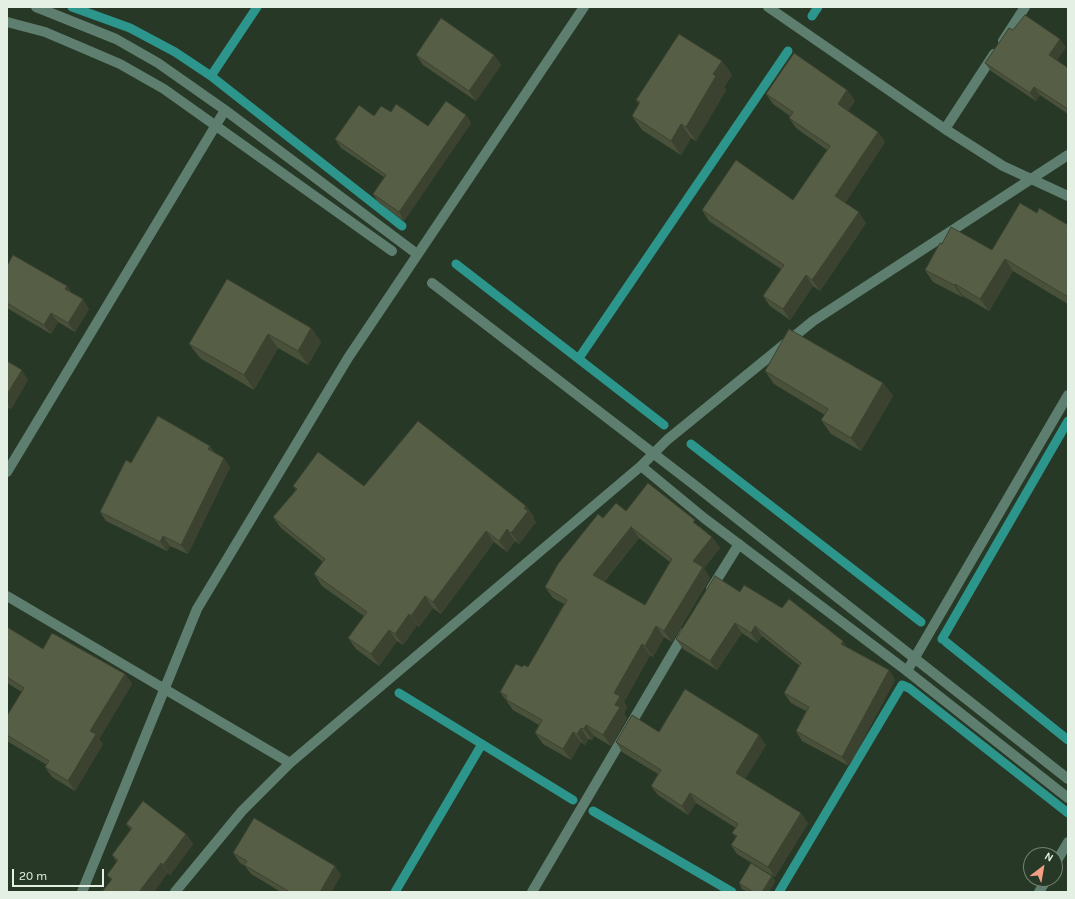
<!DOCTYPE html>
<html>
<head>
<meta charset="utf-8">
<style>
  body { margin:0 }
  #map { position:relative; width:1075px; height:899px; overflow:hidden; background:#273926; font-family:Karla,sans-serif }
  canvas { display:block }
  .frame { position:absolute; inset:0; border:8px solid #e4f0e4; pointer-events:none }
  .north { position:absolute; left:1023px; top:847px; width:40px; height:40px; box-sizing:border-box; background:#273926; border:1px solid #738272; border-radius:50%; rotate:31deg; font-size:11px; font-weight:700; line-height:16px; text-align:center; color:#e4f0e4 }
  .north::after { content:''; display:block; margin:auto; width:14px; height:18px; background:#f39f85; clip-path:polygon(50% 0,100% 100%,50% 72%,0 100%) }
  .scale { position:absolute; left:12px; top:869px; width:92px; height:18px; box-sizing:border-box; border:2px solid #e4f0e4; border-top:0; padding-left:5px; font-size:12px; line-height:14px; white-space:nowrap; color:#e4f0e4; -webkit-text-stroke:3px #273926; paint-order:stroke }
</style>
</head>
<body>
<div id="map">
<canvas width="1075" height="899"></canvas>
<div class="frame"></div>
<div class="north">N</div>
<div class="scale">20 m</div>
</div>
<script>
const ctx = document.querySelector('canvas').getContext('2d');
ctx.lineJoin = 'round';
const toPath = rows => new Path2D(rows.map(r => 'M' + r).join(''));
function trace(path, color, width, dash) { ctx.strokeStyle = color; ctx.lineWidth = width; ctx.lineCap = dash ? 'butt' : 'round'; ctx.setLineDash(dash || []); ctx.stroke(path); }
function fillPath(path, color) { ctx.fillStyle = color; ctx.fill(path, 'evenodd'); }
trace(toPath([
  [72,7,130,28,175,52,211,76,402,226],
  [812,16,818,7],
  [211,76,257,7],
  [456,264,664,425],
  [579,358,788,51],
  [691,444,921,622],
  [942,639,1068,421],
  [946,642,1068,740],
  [399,693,573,800],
  [593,811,732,892],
  [395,892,482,744],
  [779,892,902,685,909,688,1068,813]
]), '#2c968d', 9);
trace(toPath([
  [36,7,116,39,158,63,225,110,417,254],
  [768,7,945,129,1003,166,1068,196],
  [7,22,45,32,85,49,120,64,164,89,392,251],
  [1003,41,1025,7],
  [945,129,994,54],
  [432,283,697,487,1068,779],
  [641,466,704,518,907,671,1068,395],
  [7,472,225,110],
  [711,589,739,544],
  [7,596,290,763],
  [907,671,1068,798],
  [1055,864,1068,842],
  [82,892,197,609,348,358,584,7],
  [175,892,242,811,290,763,641,466,667,440,813,321,1068,155],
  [532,892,685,632],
  [1039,892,1047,879]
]), '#5e7e70', 10);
fillPath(toPath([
  [1013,30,1066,47,1057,60,1068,68,1068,114,1040,95,1036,101,991,71,985,63],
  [416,55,494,55,501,65,476,101,423,65],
  [722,61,732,75,724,87,726,90,696,141,691,138,681,155,642,130,632,116,639,104,636,100],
  [847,90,855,101,848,111,878,132,885,142,845,203,866,223,820,291,813,286,790,320,770,306,763,296,781,269,709,221,702,210,793,200,827,150,796,128,789,118,790,116,773,104,766,94],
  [391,112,428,126,466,115,471,123,404,221,379,203,373,194,384,177,341,148,335,139,374,116],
  [1037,213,1068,225,1068,304,1013,271,989,311,963,296,962,297,933,282,925,270,942,244,992,250],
  [7,266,67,286,72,293,89,309,75,332,58,322,51,334,7,308],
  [311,328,321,342,308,365,278,348,254,390,200,358,189,344],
  [7,361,28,380,11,409,7,407],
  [765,371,883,383,893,396,861,451,831,434,821,420,825,415,774,384],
  [210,446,214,452,230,467,188,554,170,546,167,551,106,521,100,512,131,463],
  [293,486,364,486,526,506,534,517,533,518,536,522,519,544,515,541,507,552,494,542,441,614,433,608,419,627,417,625,403,645,397,641,379,666,356,649,348,638,364,616,322,586,314,574,323,562,281,528,273,517,296,490],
  [626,511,699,526,712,537,720,548,704,568,710,578,672,642,664,637,653,657,650,655,624,702,627,707,624,714,627,718,611,746,594,736,592,740,588,739,585,745,581,742,571,760,543,744,535,733,539,725,513,710,500,692,522,667,528,667,564,604,553,598,545,587,603,518],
  [639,538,670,562,645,605,604,582],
  [740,592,782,608,847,647,889,670,895,680,849,766,802,741,796,731,806,711,791,703,784,693,800,666,762,636,757,643,742,633,717,670,683,649,676,639],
  [7,627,43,649,125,674,132,684,99,739,103,744,75,791,52,777,45,767,47,765,7,741,7,716,22,692,7,683],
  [659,732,766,745,745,779,808,823,775,877,737,854,731,845,736,837,732,833,736,828,696,803,688,815,658,795,651,786,658,774,622,752,616,742],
  [126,824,186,834,193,844,170,875,168,873,111,880,107,875,117,862,112,855,131,830],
  [233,853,341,875,331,892,281,892,251,874,245,866,240,863],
  [772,876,775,881,769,892,748,892,742,889,739,883]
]), '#4a513b');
fillPath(toPath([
  [1060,39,1066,47,1055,63,1049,55],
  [494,55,501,65,476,101,469,91],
  [722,61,732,75,724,87,726,90,696,141,686,127,713,74],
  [1034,87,1040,95,1036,101,1030,93],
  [847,90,855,101,845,115,838,104],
  [466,115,471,123,404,221,399,212],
  [681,124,691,138,681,155,671,141],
  [878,132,885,142,843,207,835,196],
  [859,212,866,223,820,291,812,280],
  [1005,259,1013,271,989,311,980,299],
  [806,275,813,286,790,320,783,309],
  [955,284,963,296,962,297,954,285],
  [67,286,73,296,65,289],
  [83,299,89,309,75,332,68,323],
  [51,313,58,322,51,334,44,325],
  [311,328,321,342,308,365,298,351],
  [268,334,278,348,254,390,244,375],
  [22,370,28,380,11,409,7,404,7,394],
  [883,383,893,396,861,451,851,438],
  [210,446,216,455,208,449],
  [224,458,230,467,188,554,181,545],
  [526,506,534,517,533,518,536,522,519,544,511,533,524,508],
  [631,527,639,538,600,586,593,575],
  [507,529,515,541,507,552,499,541],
  [486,531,494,542,441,614,433,602],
  [163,536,170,546,167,551,160,542],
  [712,537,720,548,704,568,710,578,672,642,664,631,693,561],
  [425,596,433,608,419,627,411,616],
  [409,614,417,625,403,645,395,634],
  [735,623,742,633,717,670,710,661],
  [656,626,664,637,653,657,645,646],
  [755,626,762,636,757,643,751,633],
  [389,630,397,641,379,666,371,654],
  [843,641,849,651,841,644],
  [642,644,650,655,624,702,627,707,624,714,627,718,611,746,603,735,615,705,614,693],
  [889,670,895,680,849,766,842,757],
  [125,674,132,684,99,739,103,744,75,791,68,781,90,731],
  [586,725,594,736,592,740,584,729],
  [581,728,588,739,585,745,577,734],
  [573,732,581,742,571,760,563,749],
  [759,735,766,745,743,783,736,773],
  [690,793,696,803,688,815,682,806],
  [801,813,808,823,775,877,768,867],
  [186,834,193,844,170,875,163,865],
  [161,863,168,873,154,892,139,892],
  [335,866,341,875,331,892,320,892],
  [772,876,775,881,769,892,762,892]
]), '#3c4230');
const building = toPath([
  [1025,15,1060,39,1049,55,1068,68,1068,109,1034,87,1030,93,985,63,1009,28,1013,30,1025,15],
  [441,18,494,55,469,91,416,55,441,18],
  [679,34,722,61,713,74,716,76,686,127,681,124,671,141,632,116,640,102,636,100,679,34],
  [794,53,847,90,838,104,878,132,835,196,859,212,812,280,806,275,783,309,763,296,784,265,702,210,736,160,793,200,830,146,789,118,793,112,766,94,794,53],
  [446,101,466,115,399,212,373,194,386,175,335,139,359,105,374,116,381,106,391,112,396,104,428,126,446,101],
  [1020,203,1037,213,1039,208,1068,225,1068,297,1005,259,980,299,955,284,954,285,925,270,940,243,942,244,951,227,992,250,1020,203],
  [13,255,67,286,65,289,83,299,68,323,51,313,44,325,7,303,7,266,13,255],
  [227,279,311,328,298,351,268,334,244,375,189,344,227,279],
  [789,329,883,383,851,438,821,420,828,409,765,371,789,329],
  [7,361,22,370,7,394,7,361],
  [158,416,210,446,208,449,224,458,181,545,163,536,160,542,100,512,126,460,131,463,158,416],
  [418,421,526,506,524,508,528,511,511,533,507,529,499,541,486,531,433,602,425,596,411,616,409,614,395,634,389,630,371,654,348,638,367,612,314,574,325,559,273,517,297,489,293,486,318,452,364,486,418,421],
  [648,483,695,520,693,522,712,537,693,561,703,567,664,631,656,626,645,646,642,644,614,693,620,696,615,705,620,707,603,735,586,725,584,729,581,728,577,734,573,732,563,749,535,733,542,720,505,699,507,696,500,692,516,664,522,667,524,665,528,667,567,600,545,587,558,564,598,514,603,518,616,503,626,511,648,483],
  [631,527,672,559,645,605,593,575,631,527],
  [715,576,740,592,744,585,782,608,789,599,843,641,841,644,889,670,842,757,796,731,809,707,784,693,801,663,755,626,751,633,735,623,710,661,676,639,715,576],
  [7,627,43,649,52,633,125,674,90,731,96,734,68,781,45,767,49,761,7,735,7,716,24,688,7,677,7,627],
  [685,689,759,735,736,773,801,813,768,867,731,845,737,836,732,833,738,824,690,793,682,806,651,786,661,770,616,742,632,715,659,732,685,689],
  [143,801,186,834,163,865,161,863,139,892,102,892,112,879,107,875,118,860,112,855,132,828,126,824,143,801],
  [254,818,335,866,320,892,290,892,244,865,247,861,233,853,254,818],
  [751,863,772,876,762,892,753,892,739,883,751,863]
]);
fillPath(building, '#565e45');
trace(building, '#3c4230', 1);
</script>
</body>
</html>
